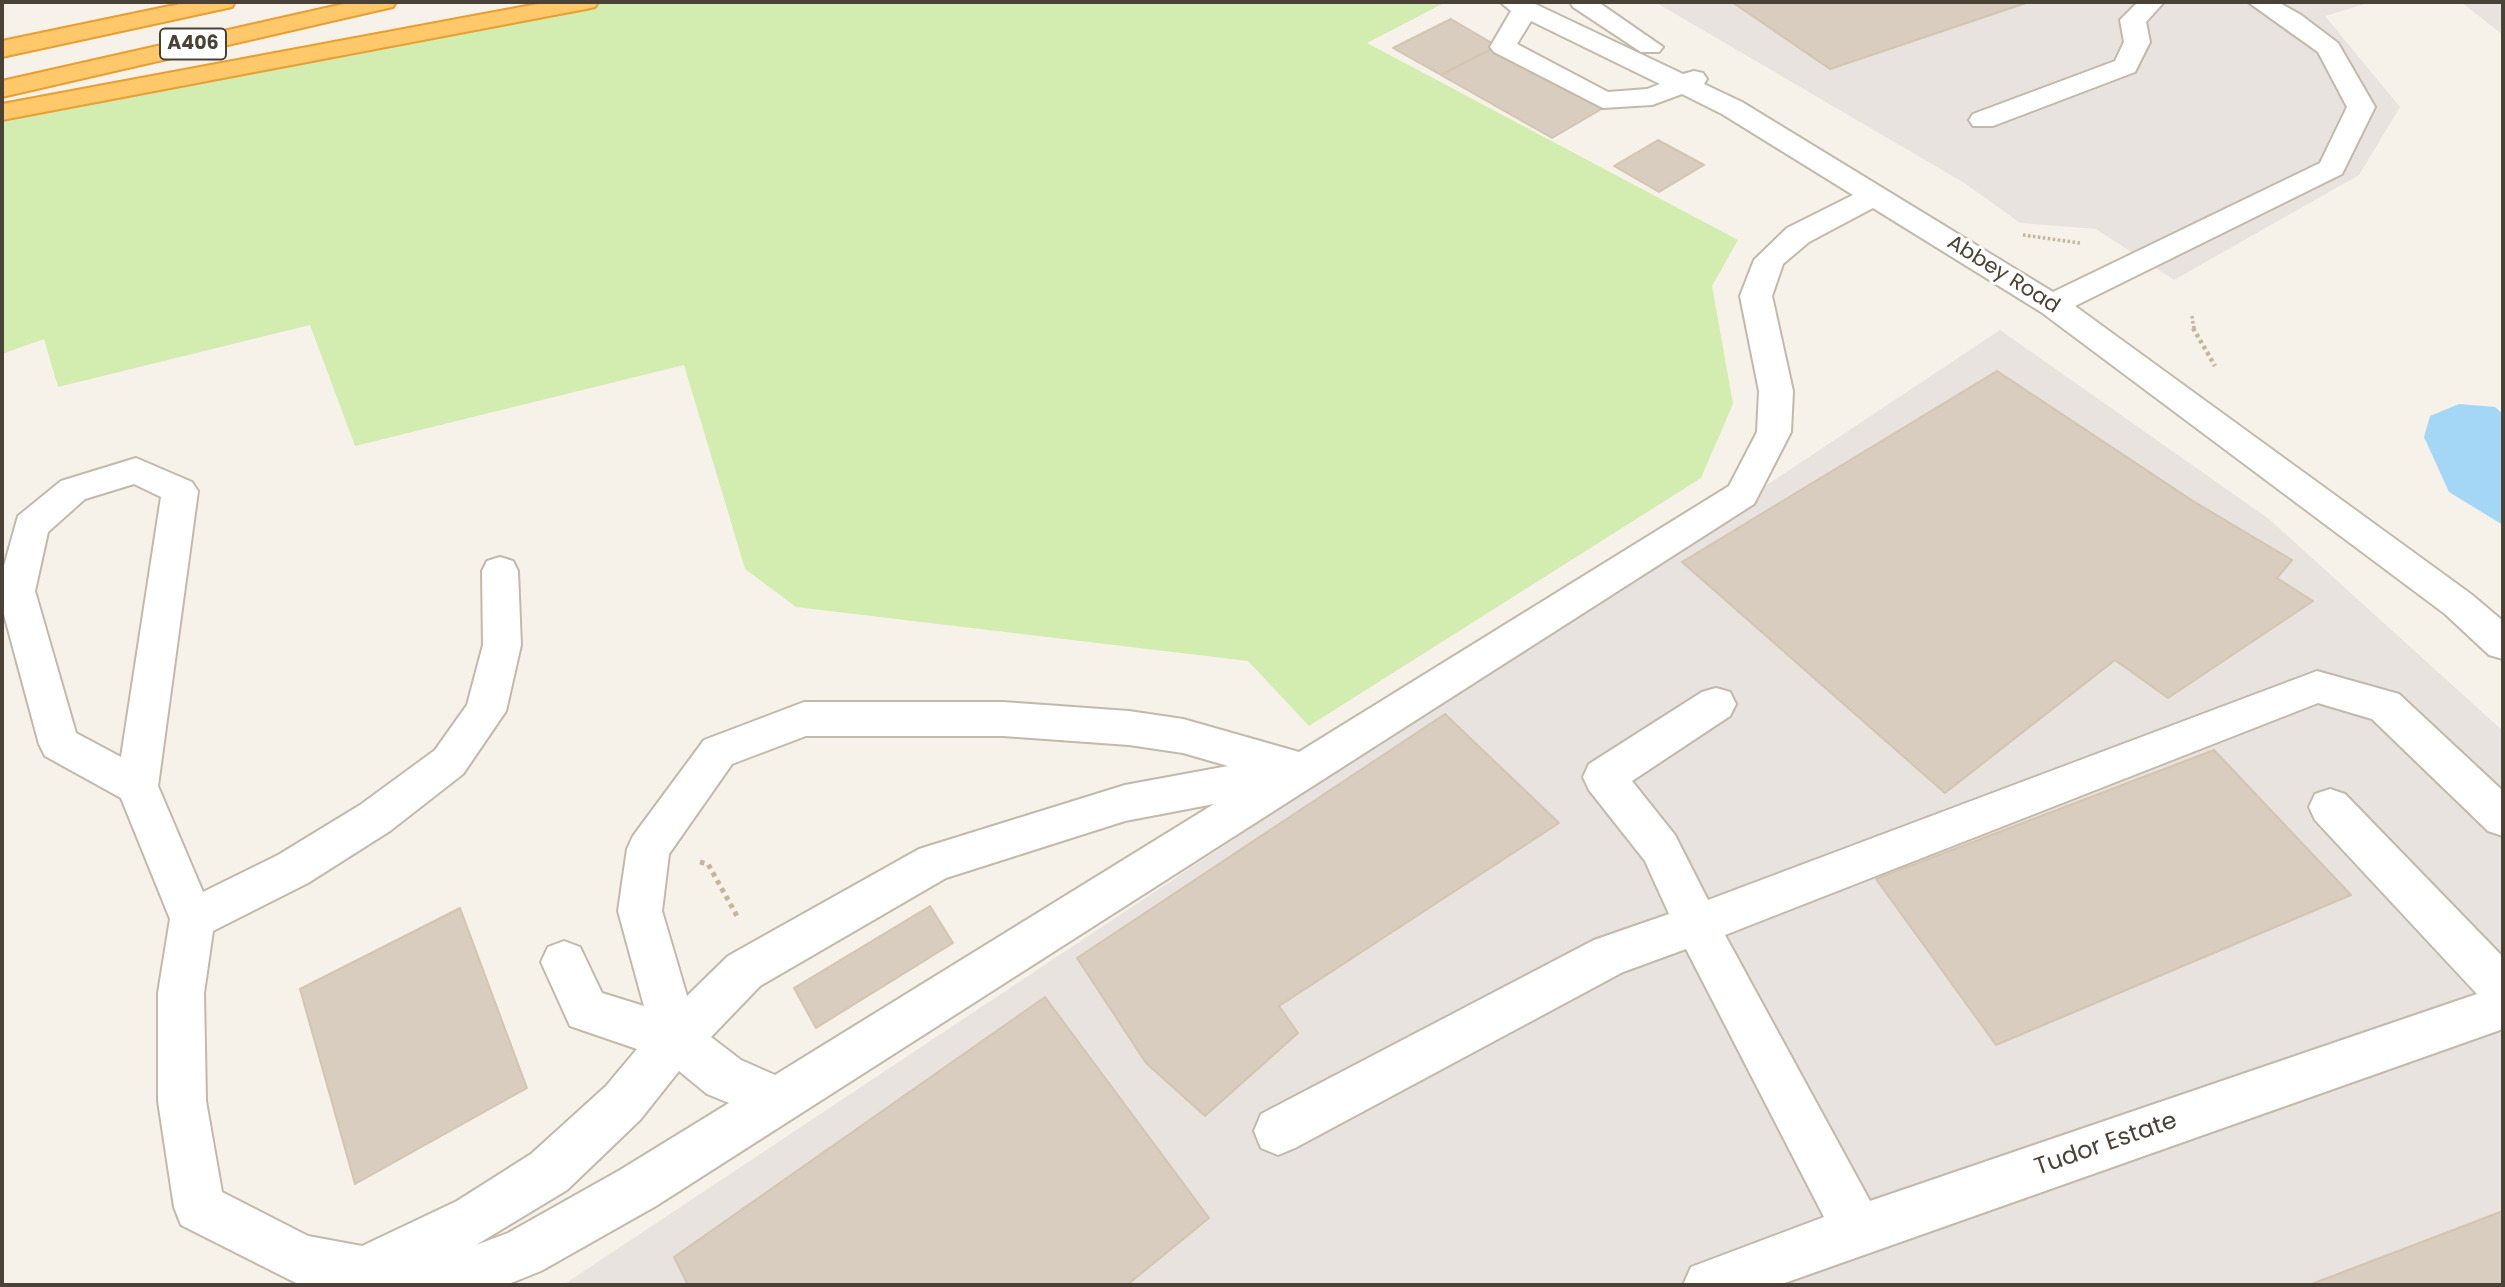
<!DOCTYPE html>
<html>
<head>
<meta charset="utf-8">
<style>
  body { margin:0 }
  #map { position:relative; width:2505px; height:1287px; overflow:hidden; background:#f6f2e9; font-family:Poppins,sans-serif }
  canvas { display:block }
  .frame { position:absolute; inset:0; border:4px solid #4a4237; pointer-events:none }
</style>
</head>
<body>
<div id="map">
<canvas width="2505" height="1287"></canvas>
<div class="frame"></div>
</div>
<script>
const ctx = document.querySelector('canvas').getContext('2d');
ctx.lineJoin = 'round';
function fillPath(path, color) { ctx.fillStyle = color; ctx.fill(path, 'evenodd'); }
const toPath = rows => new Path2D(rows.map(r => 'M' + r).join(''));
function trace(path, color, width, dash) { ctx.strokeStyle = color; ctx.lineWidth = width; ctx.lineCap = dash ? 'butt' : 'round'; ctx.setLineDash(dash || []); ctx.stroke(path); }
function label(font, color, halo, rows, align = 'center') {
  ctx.font = font + ' Poppins,sans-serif'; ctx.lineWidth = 6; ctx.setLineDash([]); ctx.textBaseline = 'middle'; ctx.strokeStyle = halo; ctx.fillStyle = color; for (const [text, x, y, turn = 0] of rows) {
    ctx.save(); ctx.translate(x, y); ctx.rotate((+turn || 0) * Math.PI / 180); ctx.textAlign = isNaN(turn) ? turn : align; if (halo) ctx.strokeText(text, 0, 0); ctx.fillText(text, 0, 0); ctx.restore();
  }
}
fillPath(toPath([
  [1655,2,2372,2,2325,16,2400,107,2359,175,2174,280,2096,229,2020,223,1966,184],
  [2461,2,2503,2,2503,35],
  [2000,330,2269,519,2503,731,2503,1285,563,1285]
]), '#e8e3de');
fillPath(toPath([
  [586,2,1438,2,1442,4,1367,43,1738,240,1712,286,1733,404,1701,478,1309,726,1248,661,796,607,745,569,684,365,355,446,310,325,58,387,44,339,2,354,2,112,83,99]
]), '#d3ecb0');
fillPath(toPath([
  [2459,404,2495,407,2503,414,2503,525,2449,492,2424,437,2430,416]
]), '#a3d7f5');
const building = toPath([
  [1732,2,2029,2,1830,69,1732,2],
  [1451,19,1497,46,1441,75,1393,48,1451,19],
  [1507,41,1617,100,1552,138,1441,75,1507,41],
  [1658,140,1704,165,1659,192,1614,166,1658,140],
  [1997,371,2193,501,2292,560,2277,578,2313,601,2168,698,2115,660,1945,793,1682,562,1997,371],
  [1445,714,1559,823,1279,1006,1298,1033,1205,1116,1146,1063,1077,958,1445,714],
  [2214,750,2351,895,1996,1045,1876,879,2214,750],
  [930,906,953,943,816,1028,794,988,930,906],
  [460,908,527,1088,355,1184,300,989,460,908],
  [1045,997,1209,1218,1127,1285,688,1285,674,1257,1045,997],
  [2503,1211,2503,1285,2309,1285,2503,1211]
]);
fillPath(building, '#d8cdbe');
trace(building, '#d4c5b1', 2);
const minor = toPath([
  [1500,2,1531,2,1683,74,1694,71,1703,73,1707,79,1704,84,1742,102,2053,292,2320,163,2347,107,2318,52,2248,2,2278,2,2301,15,2338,43,2375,107,2342,174,2075,306,2471,594,2503,621,2503,659,2489,655,2445,614,2041,312,1873,208,1809,242,1783,264,1772,296,1793,391,1791,432,1754,504,656,1206,541,1271,506,1285,300,1285,181,1225,174,1207,158,1101,158,993,170,919,121,798,45,756,39,744,2,607,2,573,18,516,61,481,136,458,192,482,198,491,158,786,203,892,278,855,360,805,435,750,467,705,483,645,482,571,487,561,500,557,513,561,518,571,521,645,506,711,463,774,390,831,308,883,213,931,204,993,206,1101,222,1192,308,1236,362,1246,457,1201,531,1154,606,1086,637,1049,570,1026,541,962,548,947,564,941,580,947,602,993,644,1006,618,911,627,849,633,836,704,740,804,702,1003,702,1129,711,1183,719,1299,752,1729,486,1757,432,1759,391,1740,296,1754,260,1787,228,1853,195,1722,114,1682,94,1652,105,1603,108,1494,52,1490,47,1511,11,1500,2],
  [1531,21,1660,84,1647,89,1608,92,1517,44,1531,21],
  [134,484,161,497,121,757,76,733,35,591,48,532,85,499,134,484],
  [806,736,1003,736,1129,745,1183,753,1228,766,1125,785,919,849,728,956,687,996,662,911,669,854,732,764,806,736],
  [1214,804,775,1075,741,1060,711,1037,760,986,946,878,1125,821,1214,804],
  [679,1071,707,1094,729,1103,620,1170,508,1233,476,1245,567,1190,640,1120,679,1071],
  [1570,2,1598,2,1663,47,1659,52,1641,52,1573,7,1570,2],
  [2138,2,2164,2,2146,22,2150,42,2135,72,1993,126,1973,126,1969,120,1973,114,2115,61,2124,42,2120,20,2138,2],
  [2317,671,2399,694,2503,791,2503,836,2488,831,2372,719,2318,703,1725,935,1870,1201,2477,994,2315,820,2309,807,2315,794,2330,789,2345,794,2503,957,2503,1029,1779,1285,1683,1285,1691,1267,1824,1217,1686,949,1623,972,1295,1148,1278,1155,1261,1148,1254,1131,1261,1114,1594,940,1669,914,1645,861,1589,790,1583,777,1589,764,1702,692,1716,688,1730,692,1736,704,1730,716,1632,781,1675,835,1708,900,2317,671]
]);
const highway = toPath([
  [189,2,235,2,232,7,223,9,2,57,2,41,189,2],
  [352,2,396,2,393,7,384,9,2,97,2,81,352,2],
  [548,2,598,2,595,7,586,9,2,120,2,104,548,2]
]);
trace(minor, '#c2b9ab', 4);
trace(highway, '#e89e31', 4);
trace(toPath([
  [2023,235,2080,243],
  [2192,316,2194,329]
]), '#c5b59b', 3.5, [2.5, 2.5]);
trace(toPath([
  [2193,328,2215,366]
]), '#c5b59b', 4.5, [3.5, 3.5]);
trace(toPath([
  [700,862,708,864,737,916]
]), '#c5b59b', 5, [4.5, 4.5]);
fillPath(minor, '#fff');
fillPath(highway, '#ffc86b');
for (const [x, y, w] of [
  [193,44,66]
]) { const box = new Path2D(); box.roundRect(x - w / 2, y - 15.5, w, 31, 5); ctx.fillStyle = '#fff'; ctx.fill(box); trace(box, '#4a4237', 2); }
label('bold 19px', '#4a4237', null, [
  ["A406",193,44]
]);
label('21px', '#4a4237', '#fff', [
  ["Abbey Road",2003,275,32]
]);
label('24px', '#4a4237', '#fff', [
  ["Tudor Estate",2106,1145,-19]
]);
</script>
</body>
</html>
